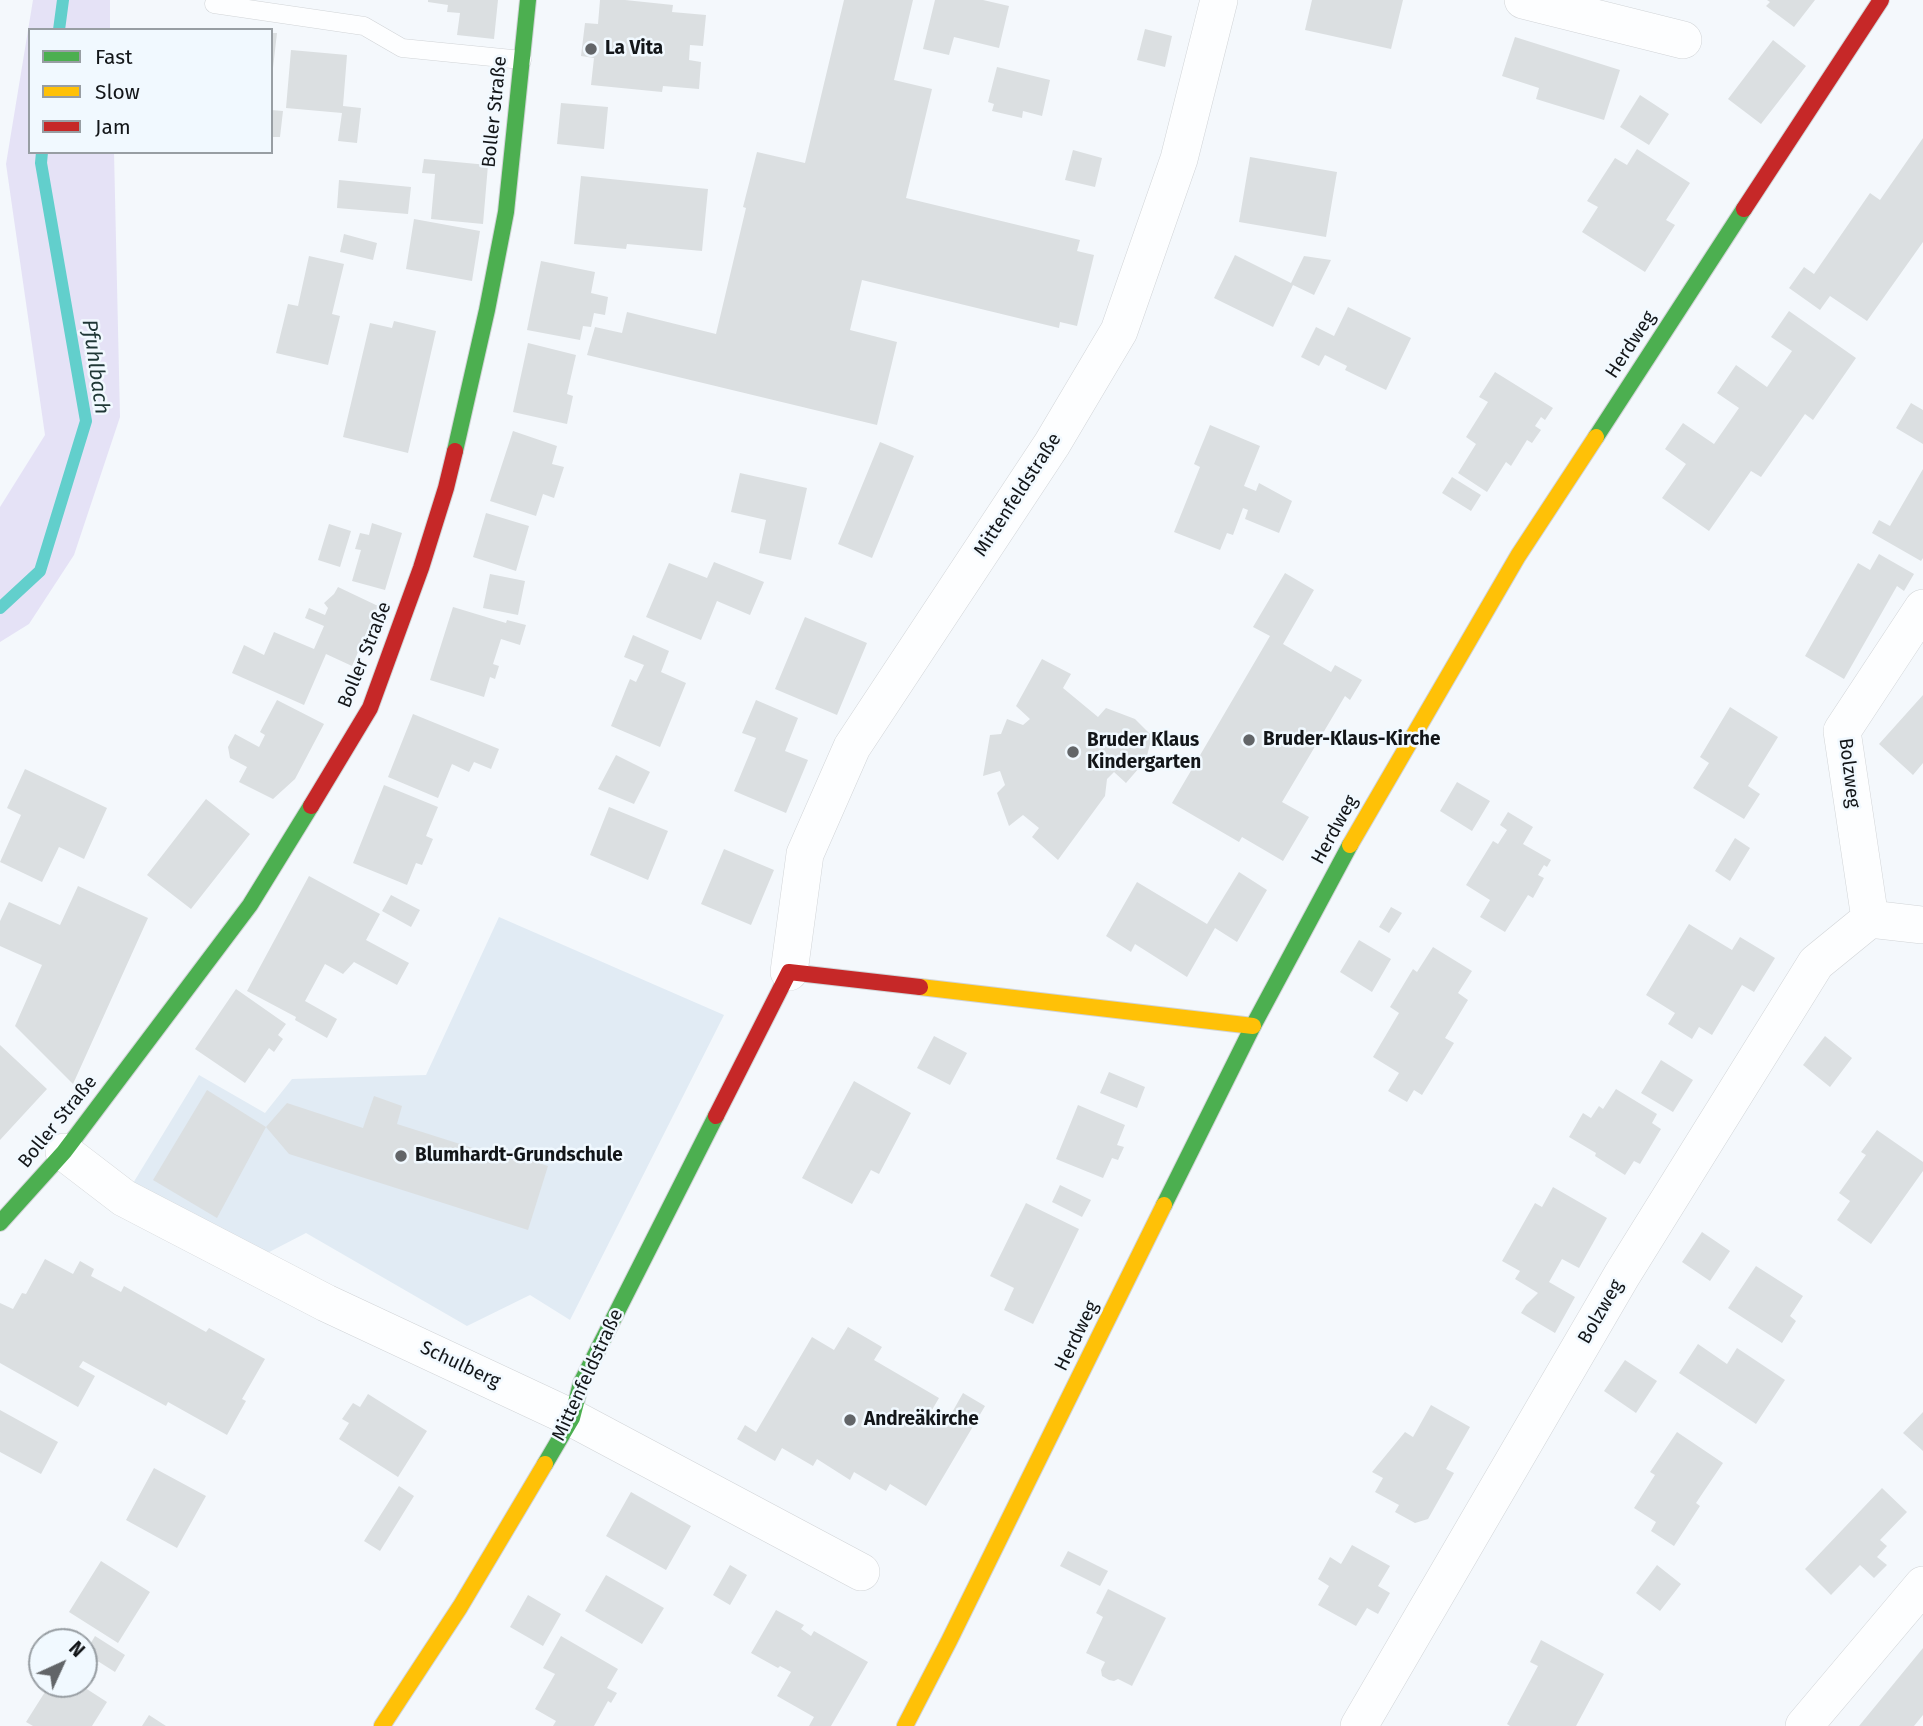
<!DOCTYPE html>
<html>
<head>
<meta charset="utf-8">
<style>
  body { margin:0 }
  #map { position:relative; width:1923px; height:1726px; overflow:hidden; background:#f4f8fc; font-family:"Fira Sans",sans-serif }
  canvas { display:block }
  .legend { position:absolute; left:28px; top:28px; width:245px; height:126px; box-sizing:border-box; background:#f1f9ff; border:2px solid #989ea3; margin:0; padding:9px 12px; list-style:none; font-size:21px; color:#131619 }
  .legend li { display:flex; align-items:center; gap:14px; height:35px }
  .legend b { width:35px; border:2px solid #989ea3 }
  .north { position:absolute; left:28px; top:1628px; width:70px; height:70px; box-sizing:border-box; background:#f1f9ff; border:2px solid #989ea3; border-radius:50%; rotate:45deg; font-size:19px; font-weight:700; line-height:28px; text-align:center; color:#131619 }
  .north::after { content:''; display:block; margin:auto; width:24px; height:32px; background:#626568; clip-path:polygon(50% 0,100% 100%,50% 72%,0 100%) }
</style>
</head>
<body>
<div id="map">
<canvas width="1923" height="1726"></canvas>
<ul class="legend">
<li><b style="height:9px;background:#4caf50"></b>Fast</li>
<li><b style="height:9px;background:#ffc107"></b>Slow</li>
<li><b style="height:9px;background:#c62828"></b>Jam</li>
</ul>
<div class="north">N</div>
</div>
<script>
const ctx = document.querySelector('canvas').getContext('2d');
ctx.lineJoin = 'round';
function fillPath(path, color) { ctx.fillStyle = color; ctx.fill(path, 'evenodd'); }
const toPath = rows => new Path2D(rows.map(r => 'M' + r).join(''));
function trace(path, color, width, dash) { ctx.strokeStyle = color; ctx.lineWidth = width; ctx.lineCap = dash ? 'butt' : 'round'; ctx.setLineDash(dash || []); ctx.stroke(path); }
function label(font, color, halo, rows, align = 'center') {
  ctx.font = font + ' "Fira Sans",sans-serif'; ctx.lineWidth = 5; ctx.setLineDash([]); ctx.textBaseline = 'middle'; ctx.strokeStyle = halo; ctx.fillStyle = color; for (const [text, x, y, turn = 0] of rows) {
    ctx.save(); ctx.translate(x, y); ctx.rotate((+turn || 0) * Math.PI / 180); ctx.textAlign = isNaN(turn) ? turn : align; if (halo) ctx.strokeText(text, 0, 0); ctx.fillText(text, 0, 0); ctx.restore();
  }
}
fillPath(toPath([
  [499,917,724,1015,570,1320,530,1295,467,1326,306,1233,248,1263,124,1198,199,1075,265,1113,292,1079,426,1075]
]), '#e1ebf4');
fillPath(toPath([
  [33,0,110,0,110,30,30,30,30,152,114,152,120,417,74,555,29,624,0,642,0,507,45,435,6,164]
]), '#e5e2f6');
trace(toPath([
  [59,30,63,0],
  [0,608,40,571,86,421,41,163,42,152]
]), '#62cfcc', 12);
fillPath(toPath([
  [428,0,498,0,494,39,457,35,460,13,447,12,448,5,428,2],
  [600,0,625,0,673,5,672,12,706,15,703,46,690,45,689,60,701,62,699,89,663,86,662,92,591,85,594,58,581,56,585,23,598,24],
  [844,0,913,0,894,80,932,89,906,198,1080,240,1077,251,1094,255,1077,326,1060,322,1059,328,862,280,850,330,897,342,877,425,587,355,595,327,622,333,627,312,716,334,746,208,743,207,757,152,805,163],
  [935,0,983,0,1009,6,999,48,954,37,949,55,923,49],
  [1312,0,1403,0,1391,49,1305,30],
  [1767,0,1815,0,1794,27,1766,6,1770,2],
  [1145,29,1172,36,1165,67,1137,60],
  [271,33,277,33,273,68,271,68],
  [1515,37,1620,70,1604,120,1536,99,1539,88,1502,76],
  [1773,40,1806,66,1761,124,1728,99],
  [291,50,347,55,343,106,361,108,357,143,338,141,342,113,286,108],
  [997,67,1050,80,1042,116,1023,111,1022,118,992,111,994,104,988,102],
  [1640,95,1669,114,1649,145,1620,127],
  [561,103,608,107,604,149,557,144],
  [271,110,283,111,280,137,271,137],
  [1923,138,1923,242,1867,321,1830,296,1820,310,1789,288,1804,267,1814,274,1870,193,1880,200],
  [1637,149,1690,183,1666,220,1675,225,1645,272,1582,232,1598,207,1587,201,1615,158,1627,165],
  [1073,150,1102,158,1095,187,1065,180],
  [1250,157,1337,172,1326,237,1239,222],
  [424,159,488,165,483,224,431,219,435,174,422,173],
  [581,176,708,189,702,251,627,244,626,249,574,244],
  [339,180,411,187,408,214,337,208],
  [414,219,480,231,472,281,406,269],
  [344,234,377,243,373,260,340,252],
  [1235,255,1291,283,1304,256,1331,260,1314,295,1293,285,1273,327,1214,298],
  [309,256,344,264,332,314,340,316,328,365,276,353,288,304,298,306],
  [541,261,595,272,591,293,608,297,605,315,594,313,591,327,583,326,580,340,527,330],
  [1348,307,1411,338,1386,390,1345,370,1347,366,1325,355,1319,366,1301,357,1316,327,1334,336],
  [1789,311,1856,358,1813,420,1805,414,1761,477,1751,471,1709,531,1662,498,1686,464,1665,449,1683,423,1714,444,1739,408,1717,393,1736,365,1767,387,1792,351,1771,337],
  [394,321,436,331,408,453,343,437,370,323,392,328],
  [528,343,576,355,567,394,573,396,567,424,513,412],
  [1495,372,1553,408,1545,420,1541,417,1535,426,1541,430,1532,443,1527,440,1511,466,1506,462,1487,492,1458,473,1476,444,1466,437,1488,402,1479,397],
  [1911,403,1923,410,1923,444,1896,428],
  [1210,425,1260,446,1244,486,1256,491,1259,483,1292,501,1279,533,1245,519,1248,510,1243,508,1233,535,1227,533,1220,550,1174,532,1200,467,1194,464],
  [513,431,557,446,552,464,564,467,554,498,543,494,536,516,490,501],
  [880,442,914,456,872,558,838,544],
  [1923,469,1923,558,1921,561,1872,533,1879,520,1890,526],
  [740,473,807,488,791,560,759,553,766,520,731,512],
  [1452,477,1481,495,1471,511,1442,493],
  [486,513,529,526,516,571,473,557],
  [372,523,402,533,385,590,352,581,361,550,355,549,360,533,369,535],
  [329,524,351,531,340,567,318,560],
  [1879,554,1914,574,1904,591,1897,586,1844,679,1805,656,1858,563,1870,570],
  [714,562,764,582,750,615,717,601,701,640,646,617,669,563,707,578],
  [1285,573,1314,590,1283,644,1331,672,1335,665,1362,680,1350,700,1345,696,1282,802,1309,817,1283,861,1242,837,1239,842,1172,803,1270,636,1253,627],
  [490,574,525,581,518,615,483,608],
  [338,587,378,606,352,666,326,654,304,705,232,673,244,645,264,655,274,632,314,649,324,626,305,618,309,608,325,615,328,608,324,603,334,594],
  [453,607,506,623,507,620,526,625,520,645,501,639,493,664,499,666,495,679,490,677,484,697,430,680],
  [805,617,867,643,837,715,775,689],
  [633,635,669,651,661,672,686,683,660,747,611,726,630,679,636,682,644,665,624,657],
  [1042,659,1071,674,1063,688,1098,717,1106,708,1135,719,1152,736,1146,760,1126,783,1114,772,1107,779,1105,796,1058,860,1032,837,1039,828,1023,815,1009,826,997,793,1005,785,1000,771,983,776,990,735,1001,734,1007,719,1023,725,1030,719,1016,706],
  [1923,695,1923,763,1913,775,1879,744],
  [277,700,324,724,295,779,273,799,239,782,247,767,230,758,228,747,235,734,259,747,265,735,260,732],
  [756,700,798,718,785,751,808,760,786,813,734,791,756,738,742,733],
  [1730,707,1778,737,1748,786,1760,794,1744,819,1693,788,1709,763,1700,757],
  [413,714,499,749,491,769,474,762,469,772,452,764,438,798,388,777],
  [616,755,650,772,634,804,598,789],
  [25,769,107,808,84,859,59,847,42,882,0,862,21,815,7,808],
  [1457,782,1490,801,1472,831,1440,811],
  [384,785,438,807,426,836,433,839,422,865,416,863,407,885,353,863],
  [206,799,250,834,191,909,147,875],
  [609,807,668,831,648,880,590,855],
  [1508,812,1533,827,1523,844,1551,860,1547,867,1544,865,1538,875,1544,878,1533,898,1528,895,1505,932,1480,917,1490,900,1466,885,1493,841,1498,844,1507,830,1500,825],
  [1735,838,1750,848,1730,881,1715,871],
  [724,849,774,870,751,925,701,904],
  [1239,872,1267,890,1237,942,1215,928,1187,977,1135,944,1131,952,1106,936,1137,882,1207,924],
  [309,876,380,914,366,940,409,963,397,985,354,962,343,974,325,964,305,1001,337,1019,327,1038,295,1020,296,1017,247,991],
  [78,886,148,918,73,1084,15,1026,42,965,0,946,0,921,9,902,60,925],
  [391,895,420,910,411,927,382,911],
  [1391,907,1402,913,1389,933,1379,927],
  [1689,924,1732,950,1740,937,1775,958,1754,992,1742,985,1712,1035,1699,1027,1692,1039,1668,1024,1675,1013,1646,995],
  [1359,940,1391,959,1372,992,1340,972],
  [1433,947,1472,971,1458,993,1468,1000,1445,1038,1454,1043,1422,1095,1414,1090,1407,1102,1388,1091,1399,1073,1373,1057,1399,1013,1390,1007,1413,969,1417,972],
  [236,989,286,1024,278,1035,283,1039,274,1052,269,1048,245,1083,195,1049],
  [934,1036,967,1053,950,1085,917,1068],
  [1825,1036,1852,1058,1830,1087,1803,1065],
  [0,1045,47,1089,0,1140],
  [1661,1060,1693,1080,1673,1112,1641,1093],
  [1109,1072,1145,1087,1137,1108,1100,1093],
  [854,1081,911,1113,879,1174,871,1170,852,1204,802,1178],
  [1616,1089,1657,1114,1652,1123,1661,1129,1640,1164,1634,1161,1625,1175,1595,1156,1596,1153,1569,1137,1583,1113,1591,1118,1599,1106,1603,1109],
  [207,1090,266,1127,287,1103,363,1128,374,1096,402,1106,397,1124,504,1158,506,1152,548,1166,528,1230,289,1154,266,1127,217,1218,153,1180],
  [1078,1105,1125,1125,1117,1145,1124,1147,1118,1160,1112,1158,1103,1178,1056,1159],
  [1877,1130,1923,1162,1923,1171,1871,1244,1837,1220,1850,1201,1839,1193,1866,1155,1861,1152],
  [1060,1185,1091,1200,1082,1217,1052,1202],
  [1553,1187,1607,1218,1579,1268,1562,1259,1549,1282,1575,1297,1555,1333,1521,1313,1526,1305,1538,1293,1515,1279,1520,1271,1502,1261,1535,1203,1542,1207],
  [1026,1203,1079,1229,1033,1324,1004,1310,1014,1288,990,1276],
  [1702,1232,1730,1251,1710,1281,1682,1262],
  [45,1259,73,1274,80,1261,94,1269,91,1276,121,1292,124,1286,206,1332,209,1328,265,1359,242,1399,246,1401,227,1435,168,1402,166,1406,83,1361,79,1367,95,1376,78,1407,0,1363,0,1303,13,1309,22,1293,26,1294],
  [1756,1266,1803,1296,1790,1316,1796,1321,1782,1343,1728,1308],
  [848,1327,882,1347,874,1360,939,1398,929,1415,945,1425,963,1393,985,1406,926,1506,890,1484,886,1491,854,1472,850,1480,817,1459,813,1466,782,1448,775,1461,737,1439,745,1425,756,1432,812,1337,834,1350],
  [1698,1344,1727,1364,1737,1348,1785,1380,1756,1424,1679,1373],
  [1625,1360,1657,1381,1636,1413,1604,1391],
  [368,1394,427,1431,398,1477,339,1439,349,1423,342,1419,353,1403,360,1407],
  [1431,1405,1470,1427,1446,1469,1454,1473,1428,1519,1415,1523,1395,1512,1399,1505,1375,1492,1383,1478,1372,1472,1405,1432,1413,1437],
  [0,1410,58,1442,41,1474,0,1452],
  [1923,1412,1923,1451,1903,1433],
  [1677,1432,1723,1463,1696,1503,1700,1506,1674,1546,1651,1531,1656,1522,1634,1508,1655,1475,1650,1472],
  [154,1468,206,1496,177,1548,126,1520],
  [399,1486,414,1496,380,1551,364,1541],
  [1882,1488,1907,1512,1880,1540,1887,1546,1877,1557,1887,1565,1874,1578,1860,1565,1831,1595,1805,1569],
  [631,1492,691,1526,666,1570,606,1536],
  [1352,1545,1390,1566,1378,1586,1390,1593,1378,1614,1367,1608,1356,1626,1318,1605,1329,1586,1318,1579,1330,1557,1341,1564],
  [1068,1551,1108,1571,1100,1586,1060,1566],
  [101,1561,150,1592,118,1643,69,1612],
  [730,1565,747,1575,730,1605,713,1595],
  [1657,1565,1681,1584,1660,1611,1636,1593],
  [606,1575,664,1608,642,1644,585,1611],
  [1108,1589,1166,1618,1132,1686,1118,1679,1114,1681,1109,1680,1102,1676,1101,1670,1105,1662,1086,1653,1103,1617,1096,1613],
  [528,1595,561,1614,543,1646,510,1627],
  [776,1610,804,1625,801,1629,811,1636,814,1631,868,1662,831,1726,809,1726,814,1717,777,1696,791,1672,780,1666,778,1668,751,1653],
  [95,1636,125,1655,115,1672,85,1653],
  [561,1636,618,1669,607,1688,617,1693,611,1703,608,1701,594,1726,553,1726,556,1721,535,1709,555,1674,543,1668],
  [1541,1640,1604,1674,1576,1726,1510,1726,1507,1724,1538,1666,1530,1662],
  [1923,1648,1923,1715,1914,1726,1859,1726],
  [50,1684,79,1684,107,1702,92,1726,33,1726,26,1722],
  [149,1715,166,1726,142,1726]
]), '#dbdfe1');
const lane = toPath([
  [214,4,364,26,402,48,522,60]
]);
const street = toPath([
  [1523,0,1683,40],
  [1870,919,1842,731,1923,608],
  [789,972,805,854,852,747,1052,444,1119,331,1179,159,1219,0],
  [64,1152,124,1198,326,1303,572,1418,861,1572],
  [1359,1726,1622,1275,1816,963,1870,919,1923,925],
  [1804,1726,1923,1585]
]);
const fast = toPath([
  [1596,437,1744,209],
  [455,451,487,310,506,212,528,0],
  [1164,1205,1253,1026,1350,845],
  [0,1223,64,1152,250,905,311,806],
  [545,1464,572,1418,581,1383,716,1116]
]);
const slow = toPath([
  [1350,845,1518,556,1596,437],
  [920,987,1253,1026],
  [382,1726,460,1607,545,1464],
  [905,1726,949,1641,1164,1205]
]);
const jam = toPath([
  [1744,209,1881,0],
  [311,806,370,708,421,568,446,488,455,451],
  [716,1116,789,972,920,987]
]);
trace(lane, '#d1d4d7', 19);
trace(street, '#d1d4d7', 38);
trace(fast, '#d1d4d7', 18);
trace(slow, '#d1d4d7', 18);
trace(jam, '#d1d4d7', 18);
trace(lane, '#fdfeff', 18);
trace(street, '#fdfeff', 37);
trace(fast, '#4caf50', 16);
trace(slow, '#ffc107', 16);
trace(jam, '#c62828', 16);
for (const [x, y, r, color] of [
  [591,49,7,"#626568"],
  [1249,740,7,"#626568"],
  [1073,752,7,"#626568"],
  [401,1156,7,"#626568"],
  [850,1420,7,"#626568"]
]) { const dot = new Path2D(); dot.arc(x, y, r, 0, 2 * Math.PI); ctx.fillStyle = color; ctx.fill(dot); trace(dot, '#f1f9ff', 2.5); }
label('bold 19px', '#131619', '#f1f9ff', [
  ["La Vita",605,49],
  ["Bruder-Klaus-Kirche",1263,740],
  ["Bruder Klaus",1087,741],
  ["Kindergarten",1087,763],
  ["Blumhardt-Grundschule",415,1156],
  ["Andreäkirche",864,1420]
], 'left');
label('19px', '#131619', '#f1f9ff', [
  ["Boller Straße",495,112,-84],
  ["Herdweg",1631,345,-57],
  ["Mittenfeldstraße",1018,495,-57],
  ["Boller Straße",365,655,-68],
  ["Bolzweg",1849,773,83],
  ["Herdweg",1335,830,-61],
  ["Boller Straße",58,1122,-51],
  ["Bolzweg",1601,1312,-60],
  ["Herdweg",1077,1336,-64],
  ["Schulberg",460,1365,25],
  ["Mittenfeldstraße",588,1375,-65]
]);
label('italic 21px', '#1f3736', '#f1f9ff', [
  ["Pfuhlbach",95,367,82]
]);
</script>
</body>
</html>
